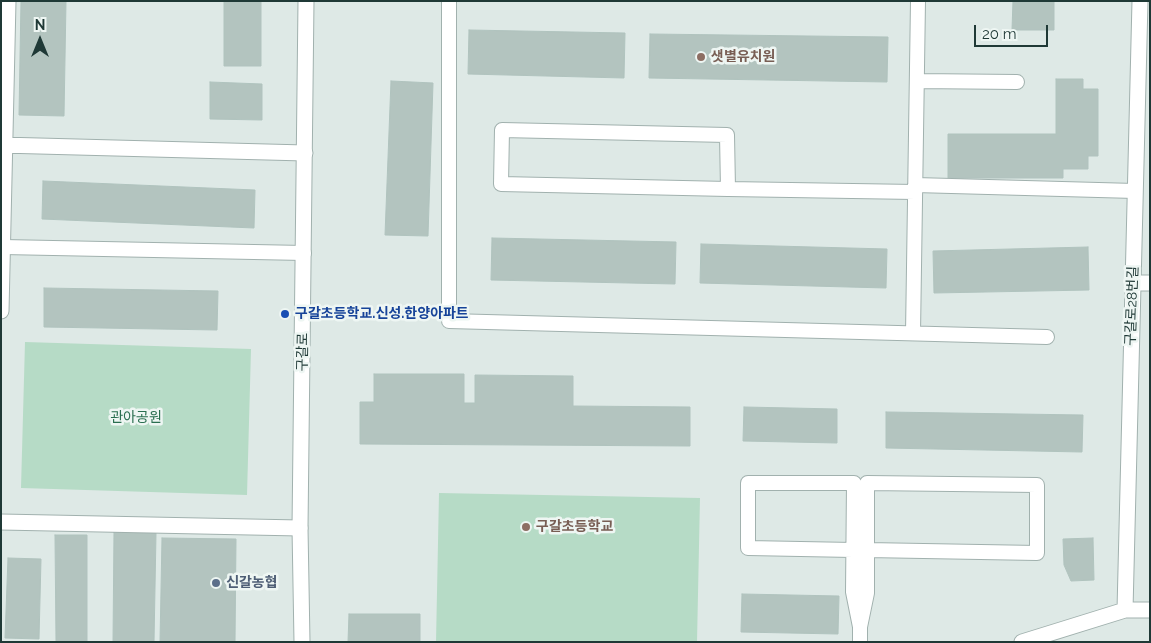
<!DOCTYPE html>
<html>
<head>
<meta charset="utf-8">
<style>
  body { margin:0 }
  #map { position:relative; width:1151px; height:643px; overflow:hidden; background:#dee9e6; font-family:Raleway,sans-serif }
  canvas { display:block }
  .frame { position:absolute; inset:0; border:2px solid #1f3936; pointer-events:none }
  .north { position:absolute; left:15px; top:15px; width:50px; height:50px; -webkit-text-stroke:4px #eef6f3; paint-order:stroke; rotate:0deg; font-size:14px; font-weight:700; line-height:20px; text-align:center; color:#1f3936 }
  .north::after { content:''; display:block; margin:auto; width:18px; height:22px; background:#1f3936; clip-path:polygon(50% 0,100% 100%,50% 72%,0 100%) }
  .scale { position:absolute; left:974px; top:25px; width:74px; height:22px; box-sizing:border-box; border:2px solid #1f3936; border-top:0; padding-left:6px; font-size:15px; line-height:18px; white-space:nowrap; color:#1f3936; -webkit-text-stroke:4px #eef6f3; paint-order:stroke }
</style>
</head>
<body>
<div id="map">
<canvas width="1151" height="643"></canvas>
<div class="frame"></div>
<div class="north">N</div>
<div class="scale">20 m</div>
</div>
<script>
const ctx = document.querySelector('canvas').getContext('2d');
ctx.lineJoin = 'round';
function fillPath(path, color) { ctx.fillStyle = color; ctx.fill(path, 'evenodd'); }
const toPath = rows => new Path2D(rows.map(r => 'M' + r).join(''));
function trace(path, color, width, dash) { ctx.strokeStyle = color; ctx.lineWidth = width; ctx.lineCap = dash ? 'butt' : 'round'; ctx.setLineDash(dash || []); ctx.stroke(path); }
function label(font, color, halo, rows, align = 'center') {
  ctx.font = font + ' Raleway,"Noto Sans KR",sans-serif'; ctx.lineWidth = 5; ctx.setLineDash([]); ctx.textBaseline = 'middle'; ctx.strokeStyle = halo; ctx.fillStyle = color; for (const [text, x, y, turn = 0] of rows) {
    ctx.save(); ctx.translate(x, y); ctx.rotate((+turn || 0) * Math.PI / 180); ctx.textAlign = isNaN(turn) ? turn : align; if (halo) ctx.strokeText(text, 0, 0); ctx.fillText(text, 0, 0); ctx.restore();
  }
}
fillPath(toPath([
  [25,342,251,349,247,495,21,488],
  [439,493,700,498,697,642,436,642]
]), '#b6dbc6');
const building = toPath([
  [21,1,66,1,64,116,19,115,21,1],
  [224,1,261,1,261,66,224,66,224,1],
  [1013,1,1054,1,1054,30,1012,30,1013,1],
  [469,30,625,33,624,78,468,74,469,30],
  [650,34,888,37,887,82,649,78,650,34],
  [1056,79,1083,79,1083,89,1098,89,1098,156,1088,156,1088,169,1063,169,1063,178,948,178,948,134,1056,134,1056,79],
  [391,81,433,83,428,236,385,235,391,81],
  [210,82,262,84,262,120,210,119,210,82],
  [43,181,255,190,254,228,42,219,43,181],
  [492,238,676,242,675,284,491,280,492,238],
  [701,244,887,249,886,288,700,283,701,244],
  [1088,247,1089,290,934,293,933,251,1088,247],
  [44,288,218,291,217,330,44,327,44,288],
  [374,374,464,374,464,403,475,403,475,375,573,376,573,406,690,407,690,446,360,444,360,402,374,402,374,374],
  [744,407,837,409,837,443,743,441,744,407],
  [886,412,1083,415,1082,452,886,448,886,412],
  [114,532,156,533,154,642,113,642,114,532],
  [55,535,87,535,87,641,56,641,55,535],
  [162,538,236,539,235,642,160,642,162,538],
  [1093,538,1094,580,1071,581,1064,565,1063,539,1093,538],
  [8,558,41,559,39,639,5,638,8,558],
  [742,594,839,596,838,634,741,632,742,594],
  [349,614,420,614,420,642,348,642,349,614]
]);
fillPath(building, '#b3c4bf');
trace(building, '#b0c3be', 1);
const service = toPath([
  [449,1,449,321,1047,337],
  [917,81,1017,82],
  [915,185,1135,191],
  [728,189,727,135,502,130,501,184,728,189,915,192],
  [3,247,304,253],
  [913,333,918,1],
  [853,550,748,548,748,483,854,483,853,592,860,627,867,593,867,483,1037,485,1037,553,867,550],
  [860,627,860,642]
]);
const minor = toPath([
  [1,145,305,153],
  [1133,283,1150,283],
  [1,311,8,1],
  [1,522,300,528]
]);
const tertiary = toPath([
  [1125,610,1140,1],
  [302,642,300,528,306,1],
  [1022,642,1125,610,1150,610]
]);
trace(service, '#a1b1ae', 16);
trace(minor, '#a1b1ae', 17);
trace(tertiary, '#a1b1ae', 17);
trace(service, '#fff', 14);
trace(minor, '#fff', 15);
trace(tertiary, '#fff', 15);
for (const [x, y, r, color] of [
  [701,57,5,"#8d6e63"],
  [285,314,5,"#1a4fb4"],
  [526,527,5,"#8d6e63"],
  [216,583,5,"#5c6f8a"]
]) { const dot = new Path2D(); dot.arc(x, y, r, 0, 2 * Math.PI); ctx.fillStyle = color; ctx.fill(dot); trace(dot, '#eef6f3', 2); }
label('bold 14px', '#785e54', '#eef6f3', [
  ["샛별유치원",711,57],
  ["구갈초등학교",536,527]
], 'left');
label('14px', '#1f3936', '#eef6f3', [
  ["구갈로28번길",1132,306,-88],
  ["구갈로",303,352,-89]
]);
label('bold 14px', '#164399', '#eef6f3', [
  ["구갈초등학교.신성.한양아파트",295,314]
], 'left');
label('14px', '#2a6f50', '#eef6f3', [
  ["관아공원",136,418]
]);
label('bold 14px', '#4e5e75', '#eef6f3', [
  ["신갈농협",226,583]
], 'left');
</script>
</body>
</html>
